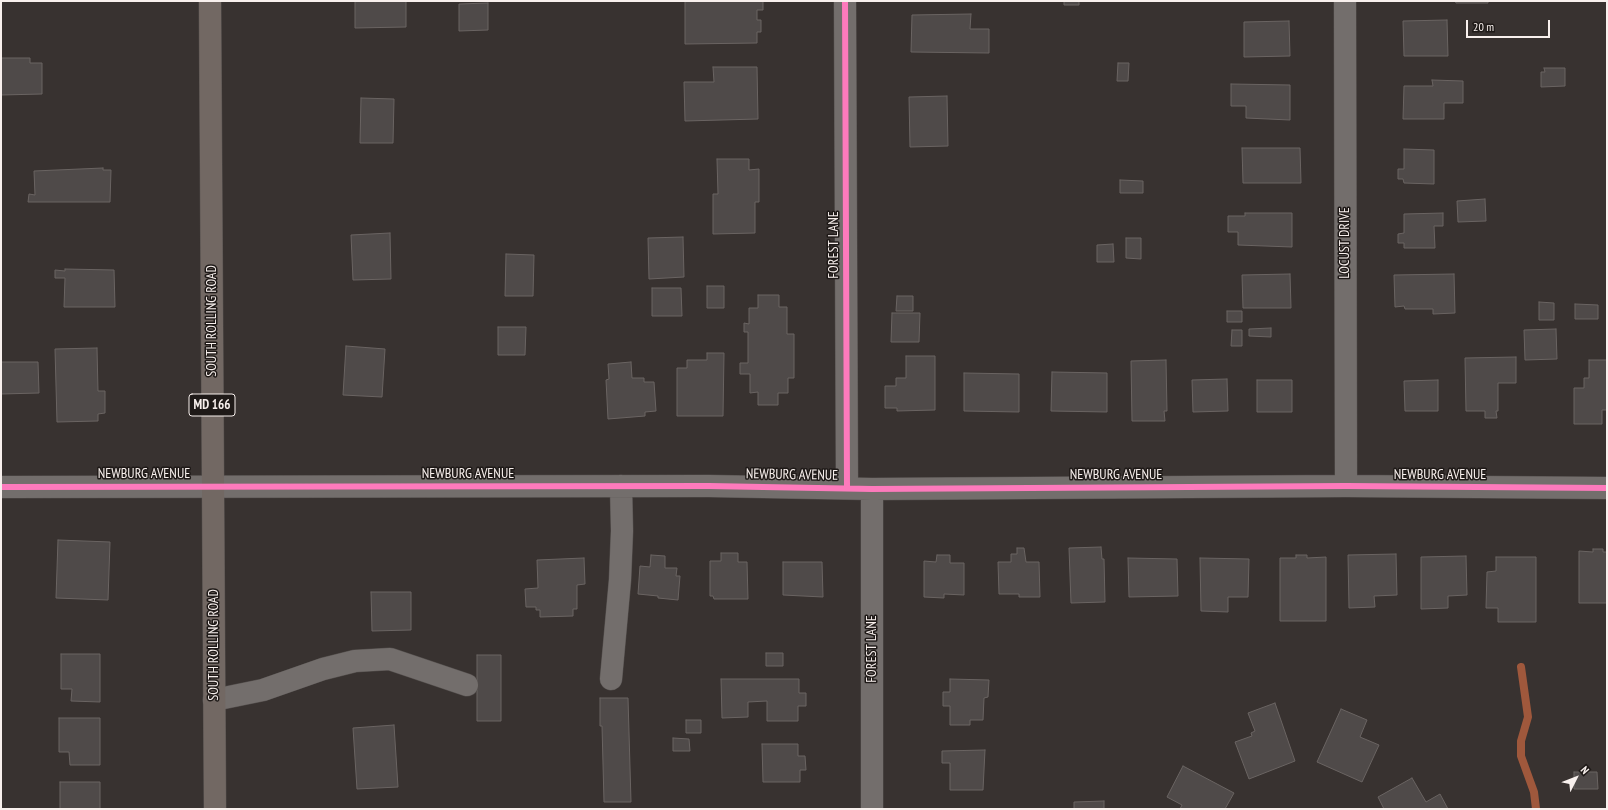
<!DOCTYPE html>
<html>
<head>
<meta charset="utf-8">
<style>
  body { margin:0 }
  #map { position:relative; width:1608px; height:810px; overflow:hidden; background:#383230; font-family:"PT Sans Narrow",sans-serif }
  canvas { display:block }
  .frame { position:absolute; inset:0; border:2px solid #f8f0ed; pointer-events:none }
  .north { position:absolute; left:1556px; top:758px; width:40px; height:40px; -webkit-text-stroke:3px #1f1a18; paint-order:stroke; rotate:48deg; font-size:11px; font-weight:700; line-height:16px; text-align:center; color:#f8f0ed }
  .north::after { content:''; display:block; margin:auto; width:14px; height:18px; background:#f8f0ed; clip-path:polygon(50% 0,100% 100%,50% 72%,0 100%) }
  .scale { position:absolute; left:1466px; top:20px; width:84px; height:18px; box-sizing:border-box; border:2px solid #f8f0ed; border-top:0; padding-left:5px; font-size:12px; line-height:14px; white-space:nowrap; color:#f8f0ed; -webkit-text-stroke:3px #1f1a18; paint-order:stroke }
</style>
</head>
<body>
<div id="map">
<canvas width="1608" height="810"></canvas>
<div class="frame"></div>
<div class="north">N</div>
<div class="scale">20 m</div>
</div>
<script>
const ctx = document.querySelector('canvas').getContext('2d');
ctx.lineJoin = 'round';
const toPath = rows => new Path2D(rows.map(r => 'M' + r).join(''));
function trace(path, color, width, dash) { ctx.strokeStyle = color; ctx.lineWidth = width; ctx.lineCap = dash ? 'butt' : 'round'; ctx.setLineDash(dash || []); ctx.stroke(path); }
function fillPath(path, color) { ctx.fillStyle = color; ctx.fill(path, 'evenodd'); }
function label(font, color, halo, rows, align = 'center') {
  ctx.font = font + ' "PT Sans Narrow",sans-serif'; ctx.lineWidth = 3; ctx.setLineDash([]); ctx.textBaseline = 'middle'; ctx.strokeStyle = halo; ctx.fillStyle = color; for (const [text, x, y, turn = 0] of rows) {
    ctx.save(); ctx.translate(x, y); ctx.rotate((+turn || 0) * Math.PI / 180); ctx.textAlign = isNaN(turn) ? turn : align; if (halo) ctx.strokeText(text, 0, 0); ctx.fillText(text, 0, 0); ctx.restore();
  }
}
trace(toPath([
  [1521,667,1528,717,1521,741,1521,756,1534,792,1536,809]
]), '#9f583c', 8);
const building = toPath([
  [355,1,406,1,406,27,355,28,355,1],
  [685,1,763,1,763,10,757,10,757,20,761,20,761,32,757,32,757,43,685,44,685,1],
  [1064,1,1079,1,1079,5,1064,5,1064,1],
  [1455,1,1488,1,1488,3,1456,3,1455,1],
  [488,3,488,30,459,31,459,4,488,3],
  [971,14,970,29,989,29,989,53,911,52,912,15,971,14],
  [1447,20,1448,56,1404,56,1403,21,1447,20],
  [1289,21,1290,56,1244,57,1244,22,1289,21],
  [1,58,30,58,30,63,42,63,42,94,1,95,1,58],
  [1118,63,1129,63,1128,81,1117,81,1118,63],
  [713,67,757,67,758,119,685,121,684,82,714,82,713,67],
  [1544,68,1565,68,1565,86,1541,87,1541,72,1545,72,1544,68],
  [1432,80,1463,81,1463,103,1444,103,1444,119,1403,119,1404,86,1433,86,1432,80],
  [1231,84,1290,85,1290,120,1246,118,1246,106,1231,106,1231,84],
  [947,96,948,146,910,147,909,97,947,96],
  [361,98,394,99,393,143,360,143,361,98],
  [1242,148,1300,148,1301,183,1243,183,1242,148],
  [1404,149,1434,150,1434,184,1404,183,1403,179,1398,179,1398,169,1404,169,1404,149],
  [717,159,749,159,749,170,759,169,759,202,755,202,755,233,713,234,713,194,718,194,717,159],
  [103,168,103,170,111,170,110,202,28,202,29,194,35,195,34,171,103,168],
  [1120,180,1143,181,1143,193,1120,193,1120,180],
  [1485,199,1486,221,1458,222,1457,201,1485,199],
  [1245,213,1292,213,1292,247,1238,245,1238,232,1228,232,1228,216,1245,216,1245,213],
  [1443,213,1443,226,1434,226,1435,248,1404,248,1404,243,1398,243,1398,234,1404,233,1404,214,1443,213],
  [390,233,391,279,353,280,351,235,390,233],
  [683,237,684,277,649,279,648,238,683,237],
  [1126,238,1141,238,1141,259,1126,258,1126,238],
  [1113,244,1114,262,1097,262,1097,245,1113,244],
  [506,254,534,255,533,296,505,296,506,254],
  [65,269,114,270,115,307,64,307,65,278,55,278,55,270,65,271,65,269],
  [1290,274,1291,308,1243,308,1242,275,1290,274],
  [1454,274,1455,313,1433,314,1433,309,1405,309,1404,306,1395,307,1394,275,1454,274],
  [707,286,724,286,724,308,707,308,707,286],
  [652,288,681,288,682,316,652,316,652,288],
  [758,295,779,295,779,307,787,307,787,334,794,334,794,378,788,378,788,393,778,393,778,405,758,405,758,392,750,393,750,374,740,374,740,363,748,363,748,332,744,332,744,323,749,324,749,308,758,308,758,295],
  [897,296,913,296,913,311,896,311,897,296],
  [1539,302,1554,303,1554,320,1539,320,1539,302],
  [1575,304,1598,305,1598,319,1575,319,1575,304],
  [1227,311,1242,311,1242,322,1227,322,1227,311],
  [892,313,920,313,919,342,891,342,892,313],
  [498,327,526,327,525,355,498,355,498,327],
  [1271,328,1271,337,1249,336,1249,329,1271,328],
  [1556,329,1557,359,1525,360,1524,330,1556,329],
  [1232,330,1242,330,1242,346,1231,346,1232,330],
  [346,346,385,349,382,397,343,395,346,346],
  [97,348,98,391,105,391,105,413,98,414,98,421,57,422,55,349,97,348],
  [707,353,724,353,723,416,677,416,677,368,687,368,687,360,707,360,707,353],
  [906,356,935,356,935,410,897,411,897,408,885,408,885,386,896,386,896,378,906,378,906,356],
  [1516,357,1516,383,1498,383,1498,411,1496,411,1497,418,1485,418,1485,411,1466,411,1465,358,1516,357],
  [1166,360,1167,411,1164,411,1165,421,1132,421,1131,361,1166,360],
  [1589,360,1607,360,1607,410,1602,410,1602,424,1574,424,1574,388,1584,388,1584,378,1589,378,1589,360],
  [1,362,38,362,39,393,1,394,1,362],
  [631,362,632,378,644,378,644,382,654,382,656,411,645,412,645,416,608,419,606,380,609,379,608,364,631,362],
  [1052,372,1107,373,1107,412,1051,411,1052,372],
  [964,373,1019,374,1019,412,964,411,964,373],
  [1227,379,1228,411,1193,412,1192,380,1227,379],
  [1257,380,1292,380,1292,412,1257,412,1257,380],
  [1438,380,1438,411,1405,411,1404,381,1438,380],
  [58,540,110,542,108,600,56,598,58,540],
  [1101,547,1102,559,1104,559,1105,602,1071,603,1069,548,1101,547],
  [1017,548,1024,548,1026,562,1039,562,1040,597,1019,597,1019,594,999,594,998,562,1011,562,1011,554,1017,554,1017,548],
  [1593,549,1603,549,1603,552,1607,552,1607,603,1579,603,1579,551,1593,552,1593,549],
  [721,553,738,553,738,562,747,562,748,599,714,599,713,596,710,596,710,561,721,561,721,553],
  [1396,554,1397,595,1374,596,1375,607,1349,608,1348,555,1396,554],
  [651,555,665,556,665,568,677,568,676,576,680,576,678,600,658,598,658,596,638,594,640,566,650,567,651,555],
  [937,555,950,555,950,563,964,563,964,595,944,594,944,598,924,597,924,561,936,562,937,555],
  [1296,555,1307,555,1307,558,1326,557,1326,621,1280,621,1280,558,1296,558,1296,555],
  [1466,556,1467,595,1448,596,1448,608,1421,609,1421,557,1466,556],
  [1496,557,1536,557,1536,622,1498,622,1498,608,1486,608,1487,572,1496,571,1496,557],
  [584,558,585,584,577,585,577,609,573,609,573,616,540,617,540,610,536,610,536,607,526,607,525,589,538,588,537,560,584,558],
  [1128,558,1177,559,1178,596,1129,597,1128,558],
  [1200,558,1249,559,1248,597,1228,597,1228,612,1201,611,1200,558],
  [783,562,822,562,823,597,783,595,783,562],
  [371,592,411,592,411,630,372,631,371,592],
  [766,653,783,653,783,666,766,666,766,653],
  [61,654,100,654,100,702,71,701,72,689,61,689,61,654],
  [477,655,501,655,501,721,477,721,477,655],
  [721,679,799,679,799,693,806,693,806,706,798,706,798,721,767,721,767,701,748,702,748,717,722,718,721,679],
  [950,679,989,680,988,697,984,698,983,720,970,720,970,725,950,725,950,706,943,706,943,692,950,692,950,679],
  [600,698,628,698,631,802,604,802,602,726,600,726,600,698],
  [1275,703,1295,761,1249,779,1235,742,1252,736,1251,733,1255,731,1248,713,1275,703],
  [1341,709,1367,720,1360,737,1379,745,1362,782,1317,762,1341,709],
  [59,718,100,718,100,765,70,765,69,752,59,752,59,718],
  [686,720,701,720,701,733,686,733,686,720],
  [394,725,398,787,357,789,353,728,394,725],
  [673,738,689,739,690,751,673,751,673,738],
  [762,744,798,744,798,756,805,756,806,770,800,770,800,782,763,782,762,744],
  [985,750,983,790,950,790,950,763,942,763,942,751,985,750],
  [1183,766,1234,793,1225,809,1180,809,1182,805,1167,797,1183,766],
  [1574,772,1597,772,1598,789,1574,789,1574,772],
  [1412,778,1426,802,1440,794,1448,809,1384,809,1378,797,1412,778],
  [60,782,100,782,100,809,60,809,60,782],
  [1104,801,1104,809,1074,809,1074,802,1104,801]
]);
fillPath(building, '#4f4a49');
trace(building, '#6a6462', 1);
const minor = toPath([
  [845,1,847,488],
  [1345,1,1346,486],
  [1,487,709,486,872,489,1346,486,1607,488],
  [872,489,872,809],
  [611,679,620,580,622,531,621,486],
  [214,700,263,690,323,669,355,661,390,659,467,685]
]);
const major = toPath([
  [210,1,215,809]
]);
trace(minor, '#534e4c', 23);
trace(major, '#534e4c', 23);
trace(minor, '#736e6c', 22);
trace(major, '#726863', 22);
trace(toPath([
  [845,1,847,488],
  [1,487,709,486,872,489,1346,486,1607,488]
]), '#fd7abc', 6);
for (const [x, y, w] of [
  [212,405,46]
]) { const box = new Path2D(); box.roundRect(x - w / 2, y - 11, w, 22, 3); ctx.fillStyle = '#1f1a18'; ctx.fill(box); trace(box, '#f8f0ed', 1); }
label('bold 13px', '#f8f0ed', null, [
  ["MD 166",212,405]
]);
label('14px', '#f8f0ed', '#1f1a18', [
  ["LOCUST DRIVE",1345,243,-90],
  ["FOREST LANE",834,245,-90],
  ["SOUTH ROLLING ROAD",212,321,-90],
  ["NEWBURG AVENUE",144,474],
  ["NEWBURG AVENUE",468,474],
  ["NEWBURG AVENUE",792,475,1],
  ["NEWBURG AVENUE",1116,475],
  ["NEWBURG AVENUE",1440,475],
  ["SOUTH ROLLING ROAD",214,645,-90],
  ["FOREST LANE",872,649,-90]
]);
</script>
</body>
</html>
